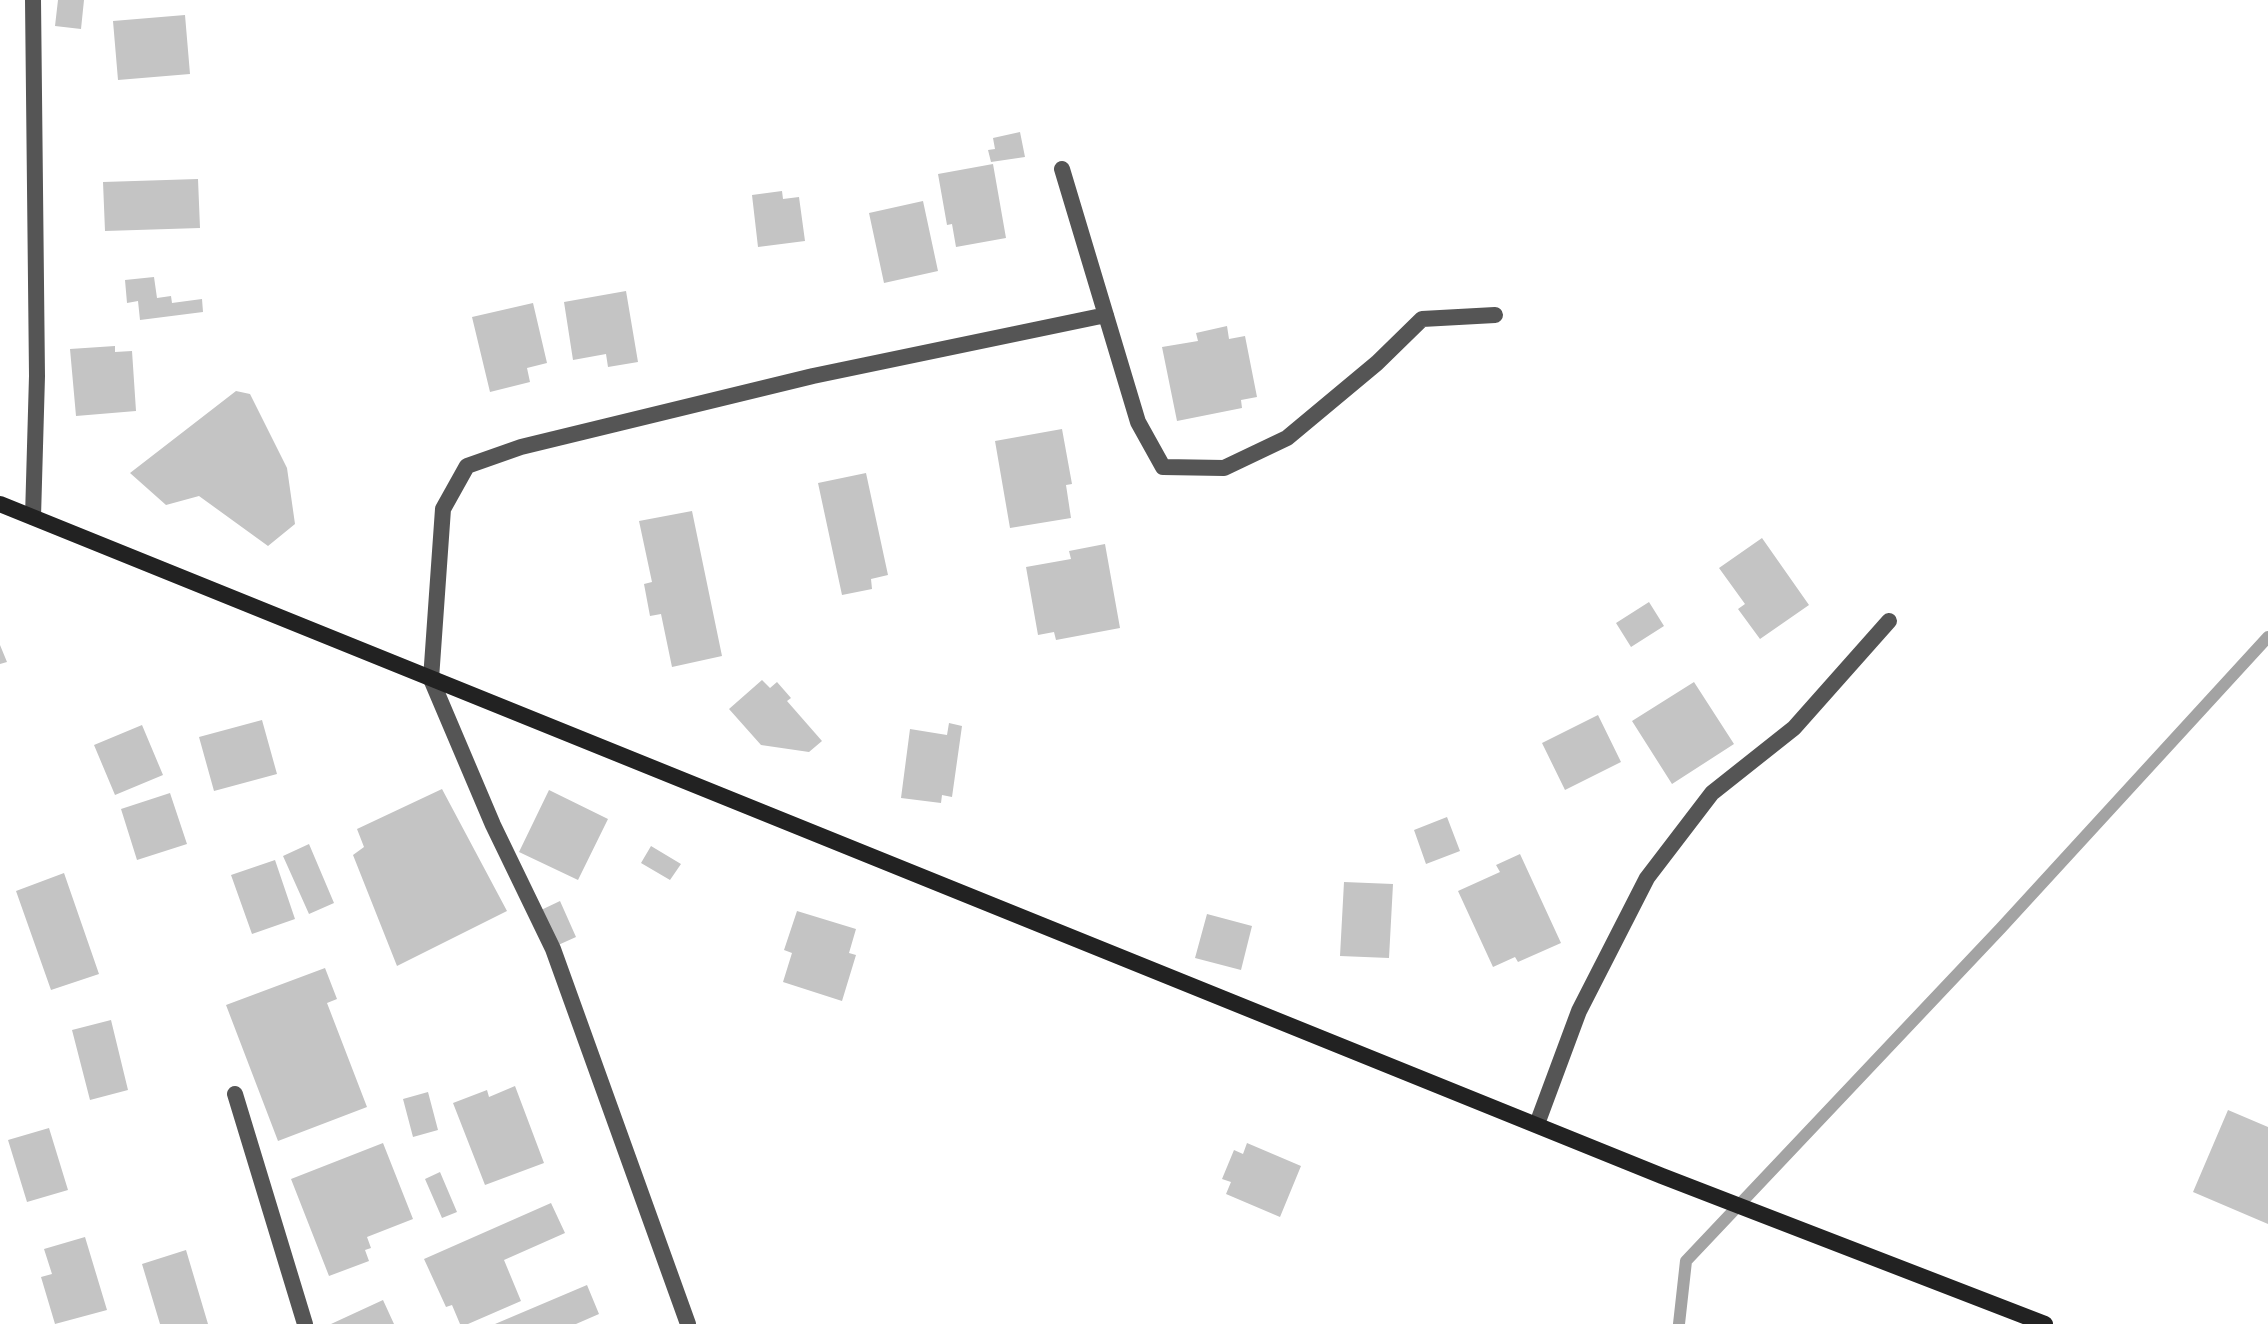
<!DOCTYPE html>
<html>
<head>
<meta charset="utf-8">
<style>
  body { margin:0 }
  canvas { display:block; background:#fff }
</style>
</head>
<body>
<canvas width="2268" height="1324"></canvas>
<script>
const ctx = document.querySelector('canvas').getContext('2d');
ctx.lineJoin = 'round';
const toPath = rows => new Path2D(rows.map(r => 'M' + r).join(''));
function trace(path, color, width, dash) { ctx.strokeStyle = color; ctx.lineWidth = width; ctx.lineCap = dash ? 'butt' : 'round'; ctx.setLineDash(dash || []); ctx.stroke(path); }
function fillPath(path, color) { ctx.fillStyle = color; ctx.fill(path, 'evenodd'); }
trace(toPath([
  [1679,1324,1686,1261,2001,928,2268,637]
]), '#a3a3a3', 12);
fillPath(toPath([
  [58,0,84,0,81,29,55,26],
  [185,15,190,74,118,80,113,21],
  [1020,132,1025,157,991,162,988,150,995,149,993,138],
  [993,164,1006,238,956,247,952,224,947,225,938,174],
  [198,179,200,228,105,231,103,182],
  [782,191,783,199,799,197,805,241,758,247,752,195],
  [923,201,938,271,884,283,869,213],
  [154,277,157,298,171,296,172,303,202,299,203,312,140,320,138,301,127,303,125,280],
  [626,291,638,362,608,367,606,354,573,360,564,302],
  [533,303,547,363,527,368,530,382,490,392,472,317],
  [1227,326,1229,339,1245,336,1257,397,1241,400,1242,408,1177,421,1162,347,1198,341,1196,333],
  [115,346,115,352,132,351,136,411,76,416,70,349],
  [236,391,250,394,287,468,295,524,268,546,199,496,166,505,130,473],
  [1062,429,1072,484,1066,485,1071,518,1010,528,995,441],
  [866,473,888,575,871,579,872,589,842,595,818,483],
  [692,511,722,656,672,667,661,614,650,616,644,584,652,582,639,521],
  [1762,538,1809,605,1760,639,1738,609,1745,604,1719,568],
  [1105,544,1120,628,1056,640,1054,632,1038,635,1026,567,1071,559,1069,551],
  [1649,602,1664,626,1631,647,1616,623],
  [0,645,7,662,0,664],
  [762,680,770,688,777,682,791,698,787,701,822,741,809,752,761,745,729,709],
  [1694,682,1734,744,1672,784,1632,721],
  [1598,715,1621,762,1565,790,1542,743],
  [262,720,277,774,214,791,199,737],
  [949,723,962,726,952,797,942,795,941,803,901,798,910,729,947,735],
  [142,725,163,775,115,795,94,745],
  [442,789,507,911,397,966,353,855,364,847,357,829],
  [549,790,608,819,578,880,519,852],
  [170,793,187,844,137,860,121,809],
  [1447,817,1460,851,1426,864,1414,830],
  [309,844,334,903,309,914,283,856],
  [651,846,681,864,670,880,641,863],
  [1520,854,1561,943,1518,962,1515,957,1493,967,1458,891,1500,872,1496,865],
  [275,860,295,919,252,934,231,875],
  [64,873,99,974,51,990,16,891],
  [1344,882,1393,884,1389,958,1340,956],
  [560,901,576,937,556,946,539,911],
  [797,911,856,929,849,953,856,955,842,1001,783,982,792,953,784,950],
  [1207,914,1252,926,1241,970,1195,958],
  [325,968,337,999,327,1003,367,1107,278,1141,226,1005],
  [111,1020,128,1090,90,1100,72,1030],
  [515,1086,544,1163,485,1185,453,1103,487,1090,489,1097],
  [428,1092,438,1130,413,1137,403,1099],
  [2228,1110,2268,1127,2268,1224,2193,1192],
  [49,1128,68,1190,27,1202,8,1140],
  [383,1143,413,1219,367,1237,371,1248,365,1250,369,1261,329,1276,291,1179],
  [1247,1143,1301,1166,1280,1217,1226,1194,1231,1182,1222,1179,1234,1150,1243,1154],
  [440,1172,457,1212,442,1218,425,1179],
  [551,1203,565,1233,504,1260,521,1301,468,1324,460,1324,452,1305,446,1307,424,1259],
  [85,1237,107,1310,55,1324,41,1277,52,1274,44,1249],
  [186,1250,208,1324,160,1324,142,1264],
  [587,1285,599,1314,576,1324,495,1324],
  [383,1300,394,1324,331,1324]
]), '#c4c4c4');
trace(toPath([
  [33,0,37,376,33,517],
  [1062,169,1138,422,1163,467,1224,468,1287,438,1377,363,1422,319,1495,315],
  [235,1094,305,1324],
  [1537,1124,1579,1011,1647,878,1712,793,1794,728,1889,621],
  [688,1324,553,949,493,825,431,679,443,509,467,466,521,447,813,376,1106,315]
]), '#555', 16);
trace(toPath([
  [0,504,1662,1176,2045,1324]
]), '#222', 16);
</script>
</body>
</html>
